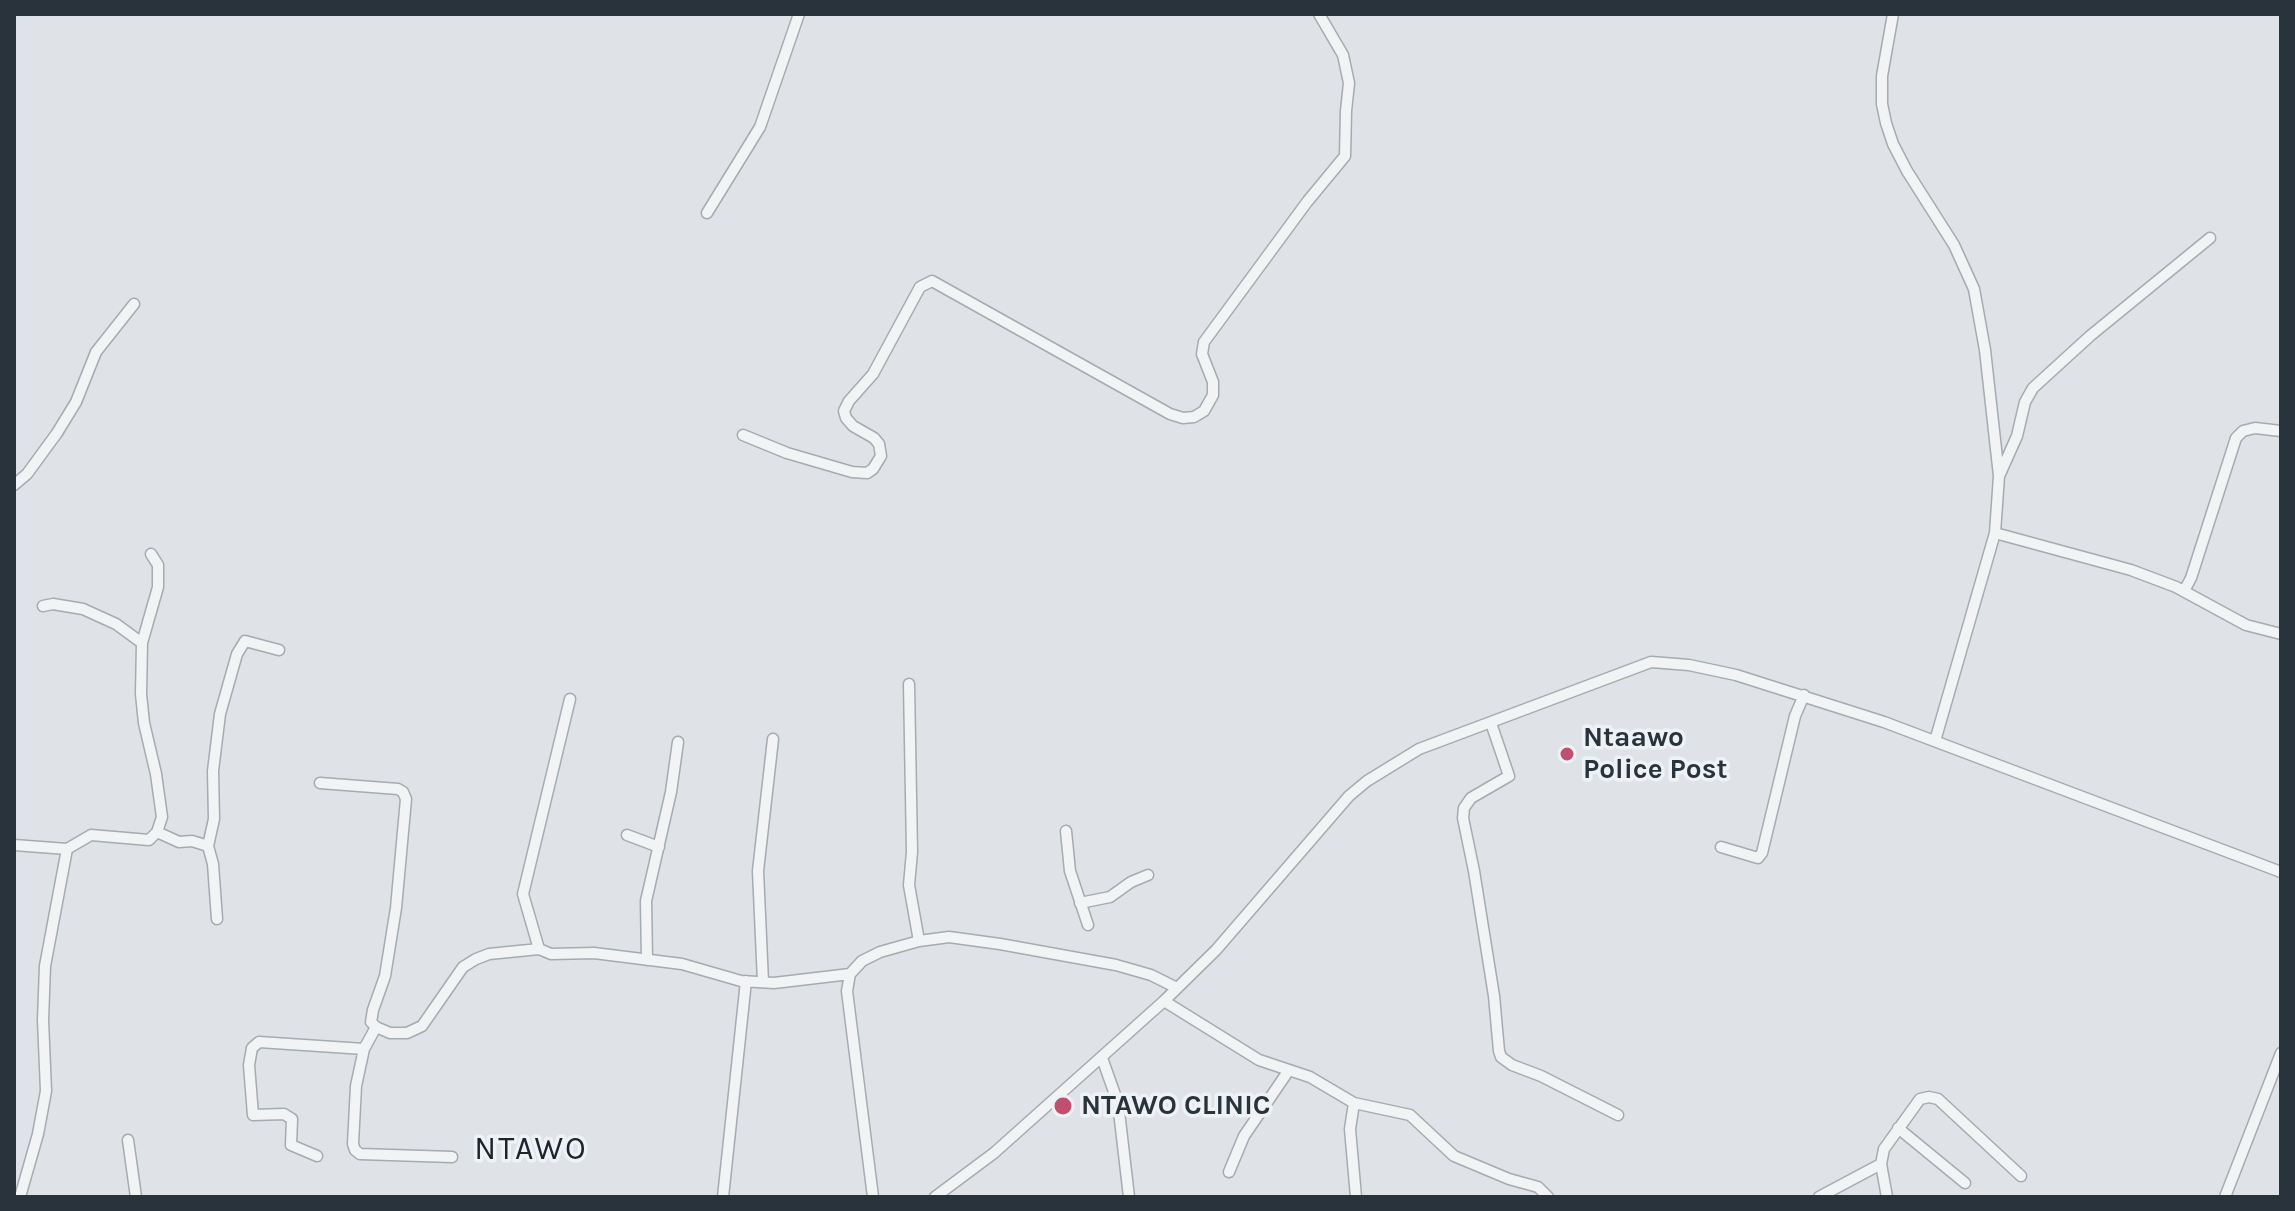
<!DOCTYPE html>
<html>
<head>
<meta charset="utf-8">
<style>
  body { margin:0 }
  #map { position:relative; width:2295px; height:1211px; overflow:hidden; background:#dfe3e7; font-family:Karla,sans-serif }
  canvas { display:block }
  .frame { position:absolute; inset:0; border:16px solid #29333c; pointer-events:none }
</style>
</head>
<body>
<div id="map">
<canvas width="2295" height="1211"></canvas>
<div class="frame"></div>
</div>
<script>
const ctx = document.querySelector('canvas').getContext('2d');
ctx.lineJoin = 'round';
const toPath = rows => new Path2D(rows.map(r => 'M' + r).join(''));
function trace(path, color, width, dash) { ctx.strokeStyle = color; ctx.lineWidth = width; ctx.lineCap = dash ? 'butt' : 'round'; ctx.setLineDash(dash || []); ctx.stroke(path); }
function label(font, color, halo, rows, align = 'center') {
  ctx.font = font + ' Karla,sans-serif'; ctx.lineWidth = 7; ctx.setLineDash([]); ctx.textBaseline = 'middle'; ctx.strokeStyle = halo; ctx.fillStyle = color; for (const [text, x, y, turn = 0] of rows) {
    ctx.save(); ctx.translate(x, y); ctx.rotate((+turn || 0) * Math.PI / 180); ctx.textAlign = isNaN(turn) ? turn : align; if (halo) ctx.strokeText(text, 0, 0); ctx.fillText(text, 0, 0); ctx.restore();
  }
}
const minor = toPath([
  [1893,14,1882,76,1882,104,1886,123,1893,144,1907,171,1954,245,1974,289,1985,350,1999,476,1995,533,1935,741],
  [707,213,760,127,799,14],
  [743,435,787,453,852,472,867,473,873,469,881,456,879,444,874,438,853,426,846,418,844,411,849,401,873,374,920,287,932,281,1170,414,1183,418,1194,417,1204,411,1213,395,1213,382,1202,354,1204,342,1307,202,1345,156,1346,111,1349,83,1343,55,1319,14],
  [2000,474,2017,436,2025,402,2033,388,2090,336,2210,238],
  [14,485,27,474,57,433,76,402,96,352,134,304],
  [1995,533,2131,570,2176,587,2246,625,2281,634],
  [2184,591,2191,578,2236,438,2243,431,2255,428,2281,431],
  [142,643,158,587,158,565,151,554],
  [909,684,912,852,909,885,919,941],
  [570,699,523,894,539,949,551,954,594,953,682,964,741,981,774,983,850,974],
  [1491,723,1509,776,1471,798,1464,808,1463,818,1474,871,1494,996,1499,1051,1501,1057,1512,1065,1541,1076,1618,1115],
  [320,783,398,789,403,792,406,799,396,908,385,976,373,1010,371,1022,376,1027,390,1033,407,1033,422,1026,463,967,476,959,489,954,539,949],
  [1066,831,1070,871,1088,925],
  [157,832,179,842,192,841,208,846,213,864,217,919],
  [627,835,659,847],
  [14,845,67,849,91,835,149,840,157,832,162,817,156,774,144,723,141,694,142,643,116,624,83,609,53,604,43,606],
  [208,846,214,819,213,771,220,714,237,654,245,641,279,650],
  [1721,847,1758,858,1762,853,1795,716,1804,695],
  [1080,903,1110,897,1131,882,1148,875],
  [647,960,646,901,671,792,678,742],
  [763,982,758,871,773,739],
  [1164,1001,1259,1060,1310,1077,1354,1103,1410,1115,1454,1156,1509,1179,1538,1187,1548,1197],
  [376,1027,364,1049,356,1086,353,1144,355,1150,360,1154,452,1157],
  [1102,1058,1118,1103,1129,1197],
  [1354,1103,1350,1129,1356,1197],
  [1898,1128,1965,1183],
  [128,1140,136,1197],
  [317,1156,291,1145,292,1119,284,1114,253,1115,249,1065,252,1048,259,1042,364,1049],
  [1229,1172,1244,1136,1289,1070],
  [20,1197,38,1134,46,1091,43,1020,45,966,67,849],
  [723,1197,746,981],
  [873,1197,847,991,850,974,862,961,880,952,919,941,949,937,1000,944,1116,965,1151,975,1177,988],
  [935,1197,994,1153,1164,1001,1216,950,1349,796,1367,781,1419,749,1651,662,1689,665,1736,675,1884,722,2281,872],
  [1819,1197,1881,1164],
  [1887,1197,1881,1164,1884,1149,1920,1099,1929,1097,1938,1099,2021,1176],
  [2225,1197,2281,1053]
]);
trace(minor, '#a5abb0', 13);
trace(minor, '#f1f3f5', 10);
for (const [x, y, r, color] of [
  [1567,754,8,"#c14f6f"],
  [1063,1106,10,"#c14f6f"]
]) { const dot = new Path2D(); dot.arc(x, y, r, 0, 2 * Math.PI); ctx.fillStyle = color; ctx.fill(dot); trace(dot, '#eef2f5', 3); }
label('bold 28px', '#29333c', '#eef2f5', [
  ["Ntaawo",1583,738],
  ["Police Post",1583,770],
  ["NTAWO CLINIC",1081,1106]
], 'left');
ctx.letterSpacing = '2px';
label('32px', '#1c242d', '#eef2f5', [
  ["NTAWO",531,1150]
]);
ctx.letterSpacing = '0px';
</script>
</body>
</html>
